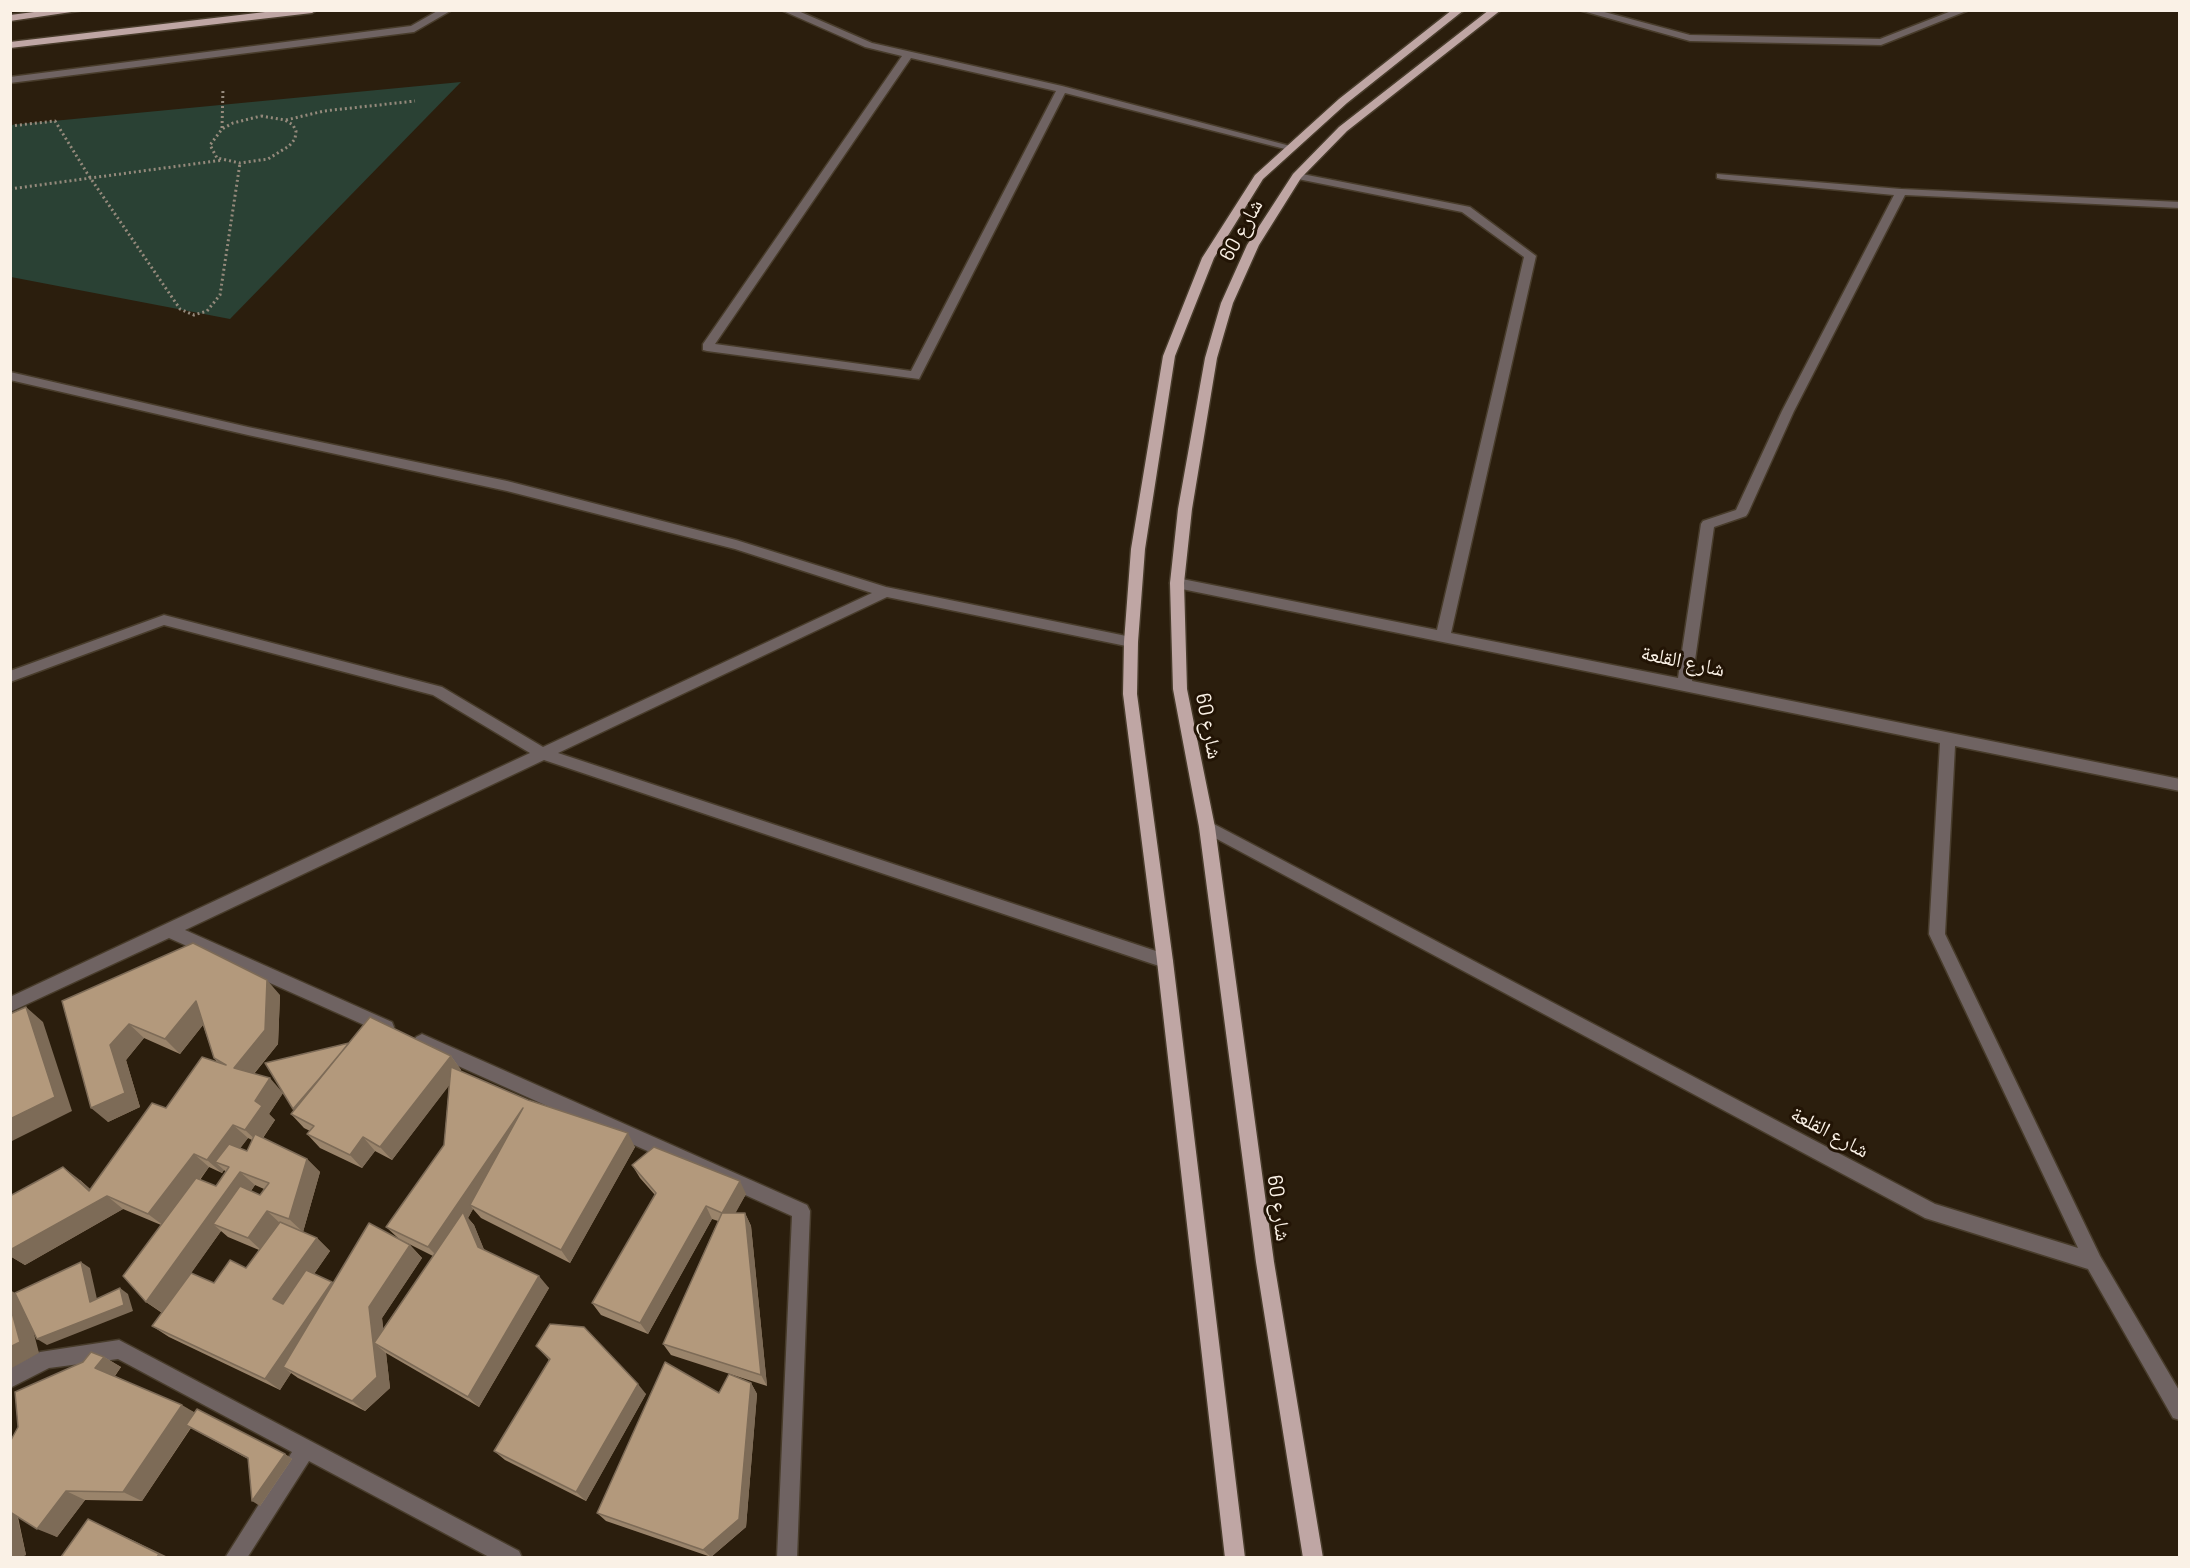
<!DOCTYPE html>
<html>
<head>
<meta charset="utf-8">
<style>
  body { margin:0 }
  #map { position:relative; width:2190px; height:1568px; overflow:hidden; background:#2b1e0d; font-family:Barlow,sans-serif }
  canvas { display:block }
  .frame { position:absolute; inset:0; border:12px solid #faf1e6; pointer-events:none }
</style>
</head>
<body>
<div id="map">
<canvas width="2190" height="1568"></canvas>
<div class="frame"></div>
</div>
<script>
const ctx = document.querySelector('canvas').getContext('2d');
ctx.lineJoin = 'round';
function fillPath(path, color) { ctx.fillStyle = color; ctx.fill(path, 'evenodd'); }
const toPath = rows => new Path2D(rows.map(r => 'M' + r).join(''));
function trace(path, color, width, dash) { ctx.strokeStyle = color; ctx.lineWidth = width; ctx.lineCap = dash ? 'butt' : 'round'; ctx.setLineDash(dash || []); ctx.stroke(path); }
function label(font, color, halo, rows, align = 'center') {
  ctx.font = font + ' Barlow,"Noto Naskh Arabic",sans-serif'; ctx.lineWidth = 6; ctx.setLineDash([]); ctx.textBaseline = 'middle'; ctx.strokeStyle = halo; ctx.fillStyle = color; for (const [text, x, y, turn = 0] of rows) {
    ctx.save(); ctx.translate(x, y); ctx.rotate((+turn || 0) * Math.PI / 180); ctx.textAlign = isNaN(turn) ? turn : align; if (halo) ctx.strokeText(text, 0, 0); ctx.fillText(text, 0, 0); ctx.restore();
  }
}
fillPath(toPath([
  [461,82,230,319,11,277,11,125]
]), '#2a4134');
const minor = toPath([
  [439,10,452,10,414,32,10,83,10,77,411,26,439,10],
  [781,10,796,10,872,43,1062,86,1294,147,1289,150,1065,93,919,379,707,351,703,350,703,344,902,56,865,47,781,10],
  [911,58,1056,91,911,371,715,344,911,58],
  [1579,10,1597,10,1690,35,1880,39,1954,10,1969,10,1881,45,1690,41,1579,10],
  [1297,173,1470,207,1536,256,1451,633,1678,678,1701,524,1703,521,1736,510,1782,411,1894,195,1721,179,1717,178,1717,174,1901,189,2180,202,2180,208,1905,195,1794,411,1748,513,1746,516,1714,527,1692,681,2180,779,2180,791,1955,746,1945,934,2100,1256,2180,1392,2180,1420,2173,1418,2088,1269,1925,1218,1202,831,1199,827,1202,823,1207,821,1212,823,1935,1204,2078,1248,1929,934,1940,743,1172,587,1170,583,1172,579,1177,578,1437,630,1524,257,1462,212,1293,178,1293,174,1297,173],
  [10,372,248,427,507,481,736,540,886,587,1136,638,1138,642,1131,647,887,597,558,753,1165,954,1171,956,1173,961,1171,966,1165,968,544,760,185,930,392,1022,394,1027,392,1032,386,1034,380,1032,169,938,10,1012,10,997,530,753,433,695,164,625,10,682,10,671,164,615,442,687,543,747,872,593,735,549,507,491,248,435,10,380,10,372],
  [422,1034,807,1205,810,1211,797,1558,777,1558,792,1216,416,1047,414,1042,416,1037,422,1034],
  [119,1340,519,1551,522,1558,491,1558,309,1461,247,1558,225,1558,292,1452,118,1359,49,1368,10,1388,10,1368,40,1352,119,1340]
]);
const primary = toPath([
  [50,10,85,10,10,21,10,15,50,10],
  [282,10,317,10,312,13,10,48,10,42,282,10],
  [1452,10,1464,10,1347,103,1263,179,1214,258,1175,356,1145,549,1138,642,1137,694,1173,961,1245,1558,1225,1558,1157,961,1123,694,1124,642,1131,549,1163,356,1202,258,1255,175,1339,99,1452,10],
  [1489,10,1501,10,1347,131,1301,178,1259,245,1233,303,1217,358,1192,509,1184,583,1187,689,1215,827,1274,1262,1323,1558,1303,1558,1256,1262,1199,827,1173,689,1170,583,1178,509,1205,358,1221,303,1247,245,1293,174,1339,127,1489,10]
]);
trace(minor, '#483c2b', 3);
trace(primary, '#483c2b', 3);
trace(toPath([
  [261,116,285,120,293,125,296,131,295,139,289,146,268,159,240,163,217,158,210,145,222,129,233,123,261,116],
  [286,120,324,111,415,101],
  [10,126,55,121,87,173,180,309,194,315,207,311,220,295,240,163],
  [222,128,223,88],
  [10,189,223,160]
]), '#958a7c', 3, [2, 3]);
fillPath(minor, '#6f6362');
fillPath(primary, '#bfa6a4');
fillPath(toPath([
  [280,995,278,1044,254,1074,282,1092,451,1056,461,1070,460,1071,635,1147,570,1263,481,1218,473,1209,468,1218,474,1225,484,1250,549,1288,479,1407,386,1353,390,1388,365,1411,298,1378,291,1373,280,1390,169,1337,152,1326,162,1313,146,1302,161,1225,123,1209,25,1265,10,1256,10,1196,80,1180,90,1189,166,1108,217,1062,214,1058,203,1025,180,1054,144,1038,126,1060,140,1107,108,1122,62,1001],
  [449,1085,444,1145,386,1227,398,1238,333,1283,314,1274,330,1251,317,1238,303,1232,320,1172,307,1159,263,1138,275,1120,269,1114,283,1093,294,1110,291,1114,304,1128,310,1131,307,1134,320,1148,362,1168,375,1151,392,1160],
  [248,1138,252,1140,247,1151,240,1148],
  [209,1167,222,1173,224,1170,226,1172,216,1186,200,1180],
  [255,1185,264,1189,260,1195,251,1191],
  [221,1231,228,1237,259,1250,246,1268,214,1283,191,1273],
  [407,1243,433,1256,383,1329,382,1318,422,1258,410,1245],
  [632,1165,746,1194,735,1213,745,1213,751,1226,767,1386,671,1355,663,1344,718,1221,712,1219,648,1334,601,1315,592,1303,655,1195,640,1178],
  [536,1346,646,1394,586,1501,505,1460,494,1451,549,1360],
  [104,1357,121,1367,115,1376,285,1454,292,1459,260,1506,248,1459,191,1428,142,1501,85,1500,57,1537,18,1517,26,1555,10,1557,10,1442],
  [751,1383,757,1394,746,1527,711,1557,606,1521,597,1513,719,1393]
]), '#9a846b');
fillPath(toPath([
  [267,980,280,995,278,1044,247,1082,234,1068],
  [196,1001,210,1016,180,1054,165,1039],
  [26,1007,43,1022,72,1111,10,1142,10,1119],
  [129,1024,144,1038,126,1060,140,1107,108,1122,91,1108,110,1045],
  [451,1056,461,1070,392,1160,380,1147],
  [270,1078,283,1093,269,1114,275,1120,259,1143,245,1130,255,1101],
  [523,1108,470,1205,473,1209,468,1218,474,1225,488,1259,440,1259,428,1247],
  [233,1125,248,1138,227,1166,215,1162,224,1170,222,1173,207,1160],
  [628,1133,635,1147,570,1263,561,1250],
  [363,1137,375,1151,362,1168,350,1155],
  [194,1154,209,1167,164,1226,148,1214],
  [307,1159,320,1172,303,1232,289,1219],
  [63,1167,80,1180,101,1199,107,1196,123,1209,25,1265,10,1256,10,1250,89,1191],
  [240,1172,255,1185,224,1228,213,1224,221,1231,163,1313,146,1302],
  [740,1181,746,1194,729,1225,722,1213],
  [706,1206,712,1219,648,1334,640,1323],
  [267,1211,281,1224,262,1251,248,1238],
  [745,1213,751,1226,767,1386,761,1375],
  [317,1238,330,1251,288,1311,273,1299],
  [410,1245,422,1258,382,1318,386,1350,374,1343,386,1353,390,1388,365,1411,352,1401,369,1307],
  [81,1262,90,1268,99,1308,90,1302],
  [539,1276,549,1288,479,1407,468,1397],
  [332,1282,345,1294,283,1367,291,1373,280,1390,265,1379],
  [120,1288,128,1294,133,1311,47,1345,37,1339],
  [10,1290,25,1299,39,1353,10,1369],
  [104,1357,121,1367,113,1378,95,1368],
  [751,1383,757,1394,746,1527,711,1557,703,1550],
  [638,1384,646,1394,586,1501,576,1492],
  [182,1405,199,1415,142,1501,123,1492],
  [285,1454,292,1459,260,1506,252,1501],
  [10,1485,26,1555,22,1557,10,1557],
  [66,1491,85,1500,57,1537,37,1529],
  [88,1519,107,1528,168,1557,157,1557]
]), '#7d6b57');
const building = toPath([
  [193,943,267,980,265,1030,234,1068,270,1078,255,1101,262,1106,245,1130,233,1125,207,1160,194,1154,148,1214,107,1196,10,1250,10,1196,63,1167,89,1191,152,1103,166,1108,202,1057,226,1065,214,1058,196,1001,165,1039,129,1024,110,1045,125,1093,91,1108,62,1001,193,943],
  [26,1007,55,1097,10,1119,10,1014,26,1007],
  [370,1017,451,1056,380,1147,363,1137,350,1155,307,1134,314,1126,291,1114,370,1017],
  [349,1043,319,1079,293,1109,265,1063,349,1043],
  [451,1067,528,1100,628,1133,561,1250,470,1205,523,1108,428,1247,386,1227,444,1145,451,1067],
  [255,1134,307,1159,289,1219,267,1211,248,1238,213,1224,240,1186,260,1195,269,1183,240,1172,146,1302,123,1276,196,1178,216,1186,229,1167,215,1162,229,1144,247,1151,255,1134],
  [654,1147,740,1181,722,1213,706,1206,640,1323,592,1303,656,1193,632,1165,654,1147],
  [463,1212,478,1247,539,1276,468,1397,374,1343,463,1212],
  [722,1213,745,1213,761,1375,663,1344,722,1213],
  [280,1222,317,1238,273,1299,283,1304,306,1270,332,1282,265,1379,152,1326,191,1273,214,1283,230,1260,246,1268,280,1222],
  [369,1223,410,1245,369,1307,377,1377,352,1401,283,1367,369,1223],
  [81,1262,90,1302,120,1288,124,1305,37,1339,15,1293,81,1262],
  [10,1305,20,1342,10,1347,10,1305],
  [550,1324,584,1327,638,1384,576,1492,494,1451,550,1359,536,1346,550,1324],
  [91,1352,104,1357,95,1368,182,1405,123,1492,66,1491,37,1529,10,1512,10,1442,18,1427,15,1392,83,1362,91,1352],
  [665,1362,719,1393,729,1374,751,1383,739,1519,703,1550,597,1513,665,1362],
  [197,1409,285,1454,252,1501,248,1458,186,1425,197,1409],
  [88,1519,159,1554,157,1557,61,1557,88,1519]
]);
fillPath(building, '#b3997c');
trace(building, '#7d6b57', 1.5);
label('21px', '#faf1e6', '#221405', [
  ["شارع 60",1241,230,-61],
  ["شارع القلعة",1683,661,12],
  ["شارع 60",1209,726,79],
  ["شارع القلعة",1830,1132,28],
  ["شارع 60",1279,1208,82]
]);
</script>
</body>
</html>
